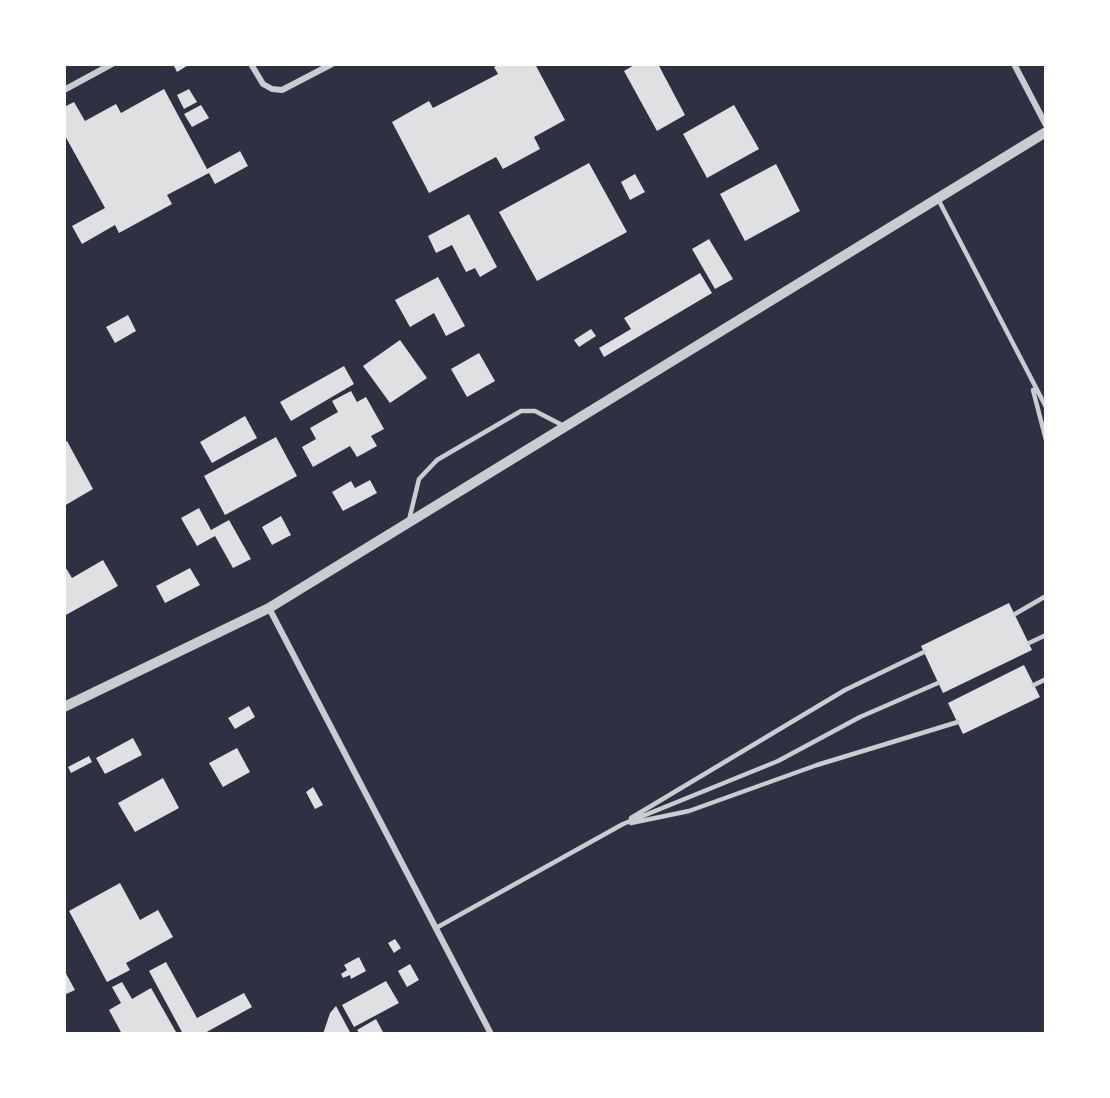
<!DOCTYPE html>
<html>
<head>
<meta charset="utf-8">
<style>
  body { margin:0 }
  #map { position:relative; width:1110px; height:1098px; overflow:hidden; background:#2d3142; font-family:Poppins,sans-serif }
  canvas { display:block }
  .frame { position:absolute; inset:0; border:66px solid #fff; pointer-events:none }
</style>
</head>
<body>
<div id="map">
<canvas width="1110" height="1098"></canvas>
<div class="frame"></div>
</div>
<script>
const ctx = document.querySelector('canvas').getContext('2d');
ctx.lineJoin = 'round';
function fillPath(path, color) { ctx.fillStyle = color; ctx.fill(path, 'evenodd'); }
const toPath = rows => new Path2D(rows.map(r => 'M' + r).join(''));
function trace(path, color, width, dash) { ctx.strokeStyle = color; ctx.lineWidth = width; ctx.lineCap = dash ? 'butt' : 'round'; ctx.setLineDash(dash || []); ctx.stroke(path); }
fillPath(toPath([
  [173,64,190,64,177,72],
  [500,64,535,64,565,120,534,137,540,149,503,169,496,157,429,193,392,122,429,101,433,108,498,74,494,67],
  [636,64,658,64,685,115,657,131,624,71],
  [164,89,207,169,240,151,248,166,215,184,209,173,167,195,172,204,119,233,115,225,82,244,72,226,105,208,64,134,64,107,74,102,85,121,116,104,121,113],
  [189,89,197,102,184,109,177,95],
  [201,105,209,118,192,127,184,114],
  [734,105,759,149,707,178,683,134],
  [589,163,627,232,537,281,499,212],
  [776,164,800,211,745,241,720,194],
  [635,174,645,192,630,200,621,182],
  [469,214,497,267,480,277,475,268,466,272,452,245,436,253,428,236],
  [709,239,733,279,715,289,692,249],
  [700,273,712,293,604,357,599,348,631,329,624,318],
  [438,277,465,326,446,336,434,313,410,327,395,300],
  [128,315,136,331,115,343,106,327],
  [591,329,596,336,579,347,574,340],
  [400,340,427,378,390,403,363,366],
  [479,353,495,381,467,397,451,369],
  [344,366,354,384,291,421,280,402],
  [351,391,357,402,366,397,384,429,371,436,377,446,357,457,350,446,313,467,302,447,316,439,310,428,338,412,332,401],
  [245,416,257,438,212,463,200,442],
  [276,437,297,476,225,515,204,476],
  [67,441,93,489,64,506,64,443],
  [370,480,377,493,343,511,332,492,351,481,355,488],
  [199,508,211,530,229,520,251,559,233,568,215,536,197,546,181,518],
  [281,516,291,535,272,545,262,527],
  [103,560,118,586,64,616,64,565,72,578],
  [190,568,200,585,165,603,156,586],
  [1009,603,1032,650,943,693,921,646],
  [1024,665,1040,697,963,734,948,703],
  [249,706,255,717,235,729,228,718],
  [133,738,142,755,105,774,96,758],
  [237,748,250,772,223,787,209,763],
  [89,756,92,762,71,773,68,767],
  [163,778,179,808,135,832,118,803],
  [313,787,323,805,315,809,306,792],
  [120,883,140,920,158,910,173,937,126,963,130,970,107,982,69,911],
  [395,939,401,948,394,953,388,943],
  [359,957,366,971,351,979,350,975,343,978,341,974,347,970,344,965],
  [166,962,197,1018,244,993,252,1007,203,1034,183,1034,149,971],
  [410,964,419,980,407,987,398,971],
  [64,970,75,990,64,995],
  [386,981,399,1003,354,1027,342,1005],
  [122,982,132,999,151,988,176,1032,122,1034,109,1010,121,1003,112,987],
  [336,1006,351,1034,323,1034,330,1013],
  [376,1019,384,1034,360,1034,357,1030]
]), '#e0e0e3');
trace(toPath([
  [938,199,1046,407],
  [1033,390,1046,440],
  [409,520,419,479,437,460,521,411,535,411,564,426],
  [1015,614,1046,596],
  [1029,643,1046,635],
  [1034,685,1046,679],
  [631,818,845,690,924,652],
  [631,823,689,811,817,765,958,722],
  [436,928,623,824,778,761,860,717,938,683]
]), '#caccd0', 4.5);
trace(toPath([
  [251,64,263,84,272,89,282,90,332,64],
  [1014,64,1046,125],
  [64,90,112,64],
  [269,608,491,1034]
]), '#caccd0', 6);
trace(toPath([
  [64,707,269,608,1046,132]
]), '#caccd0', 10);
</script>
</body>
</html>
